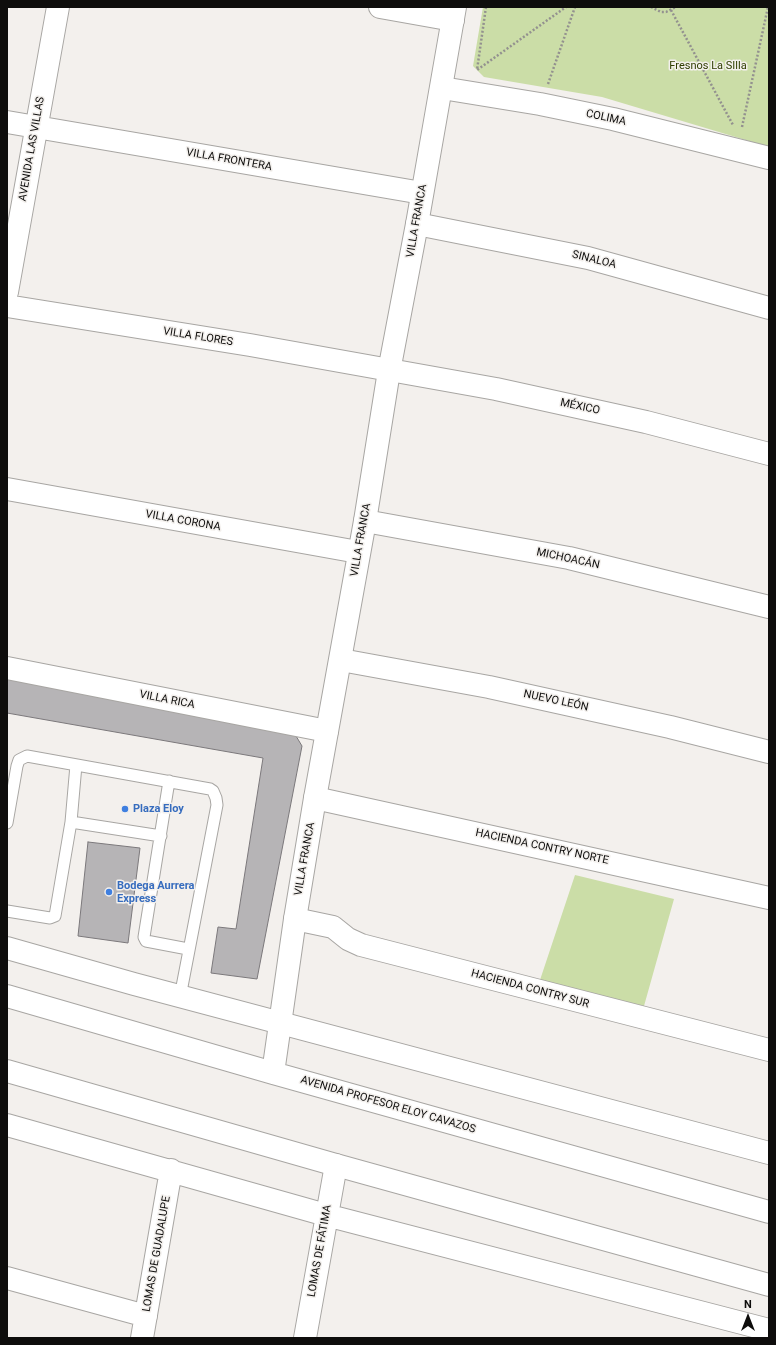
<!DOCTYPE html>
<html>
<head>
<meta charset="utf-8">
<style>
  body { margin:0 }
  #map { position:relative; width:776px; height:1345px; overflow:hidden; background:#f3f0ed; font-family:Roboto,sans-serif }
  canvas { display:block }
  .frame { position:absolute; inset:0; border:8px solid #0e0d0c; pointer-events:none }
  .north { position:absolute; left:728px; top:1297px; width:40px; height:40px; -webkit-text-stroke:3px #f3f0ed; paint-order:stroke; rotate:0deg; font-size:11px; font-weight:700; line-height:16px; text-align:center; color:#0e0d0c }
  .north::after { content:''; display:block; margin:auto; width:14px; height:18px; background:#0e0d0c; clip-path:polygon(50% 0,100% 100%,50% 72%,0 100%) }
</style>
</head>
<body>
<div id="map">
<canvas width="776" height="1345"></canvas>
<div class="frame"></div>
<div class="north">N</div>
</div>
<script>
const ctx = document.querySelector('canvas').getContext('2d');
ctx.lineJoin = 'round';
function fillPath(path, color) { ctx.fillStyle = color; ctx.fill(path, 'evenodd'); }
const toPath = rows => new Path2D(rows.map(r => 'M' + r).join(''));
function trace(path, color, width, dash) { ctx.strokeStyle = color; ctx.lineWidth = width; ctx.lineCap = dash ? 'butt' : 'round'; ctx.setLineDash(dash || []); ctx.stroke(path); }
function label(font, color, halo, rows, align = 'center') {
  ctx.font = font + ' Roboto,sans-serif'; ctx.lineWidth = 3; ctx.setLineDash([]); ctx.textBaseline = 'middle'; ctx.strokeStyle = halo; ctx.fillStyle = color; for (const [text, x, y, turn = 0] of rows) {
    ctx.save(); ctx.translate(x, y); ctx.rotate((+turn || 0) * Math.PI / 180); ctx.textAlign = isNaN(turn) ? turn : align; if (halo) ctx.strokeText(text, 0, 0); ctx.fillText(text, 0, 0); ctx.restore();
  }
}
fillPath(toPath([
  [483,7,769,7,769,147,602,97,484,77,473,66],
  [575,875,674,899,644,1006,539,983]
]), '#cbdda7');
const building = toPath([
  [7,679,293,731,302,746,257,979,211,973,218,927,236,929,263,758,7,713,7,679],
  [88,842,140,848,128,943,78,936,88,842]
]);
fillPath(building, '#b6b4b6');
trace(building, '#7b787b', 1);
const lane = toPath([
  [169,781,144,937,146,941,188,949],
  [71,822,161,836],
  [7,823,17,766,19,760,27,756,210,789,213,791,216,798,217,805,180,997],
  [7,911,50,918,55,916,71,822,76,765]
]);
const street = toPath([
  [380,7,453,20],
  [442,88,540,104,613,119,769,158],
  [7,122,422,193],
  [417,224,588,258,769,308],
  [7,292,58,7],
  [7,306,250,345,496,389,646,422,769,454],
  [7,489,358,552],
  [365,521,569,558,769,607],
  [341,660,489,687,670,727,769,752],
  [7,668,327,731],
  [315,798,769,898],
  [295,919,333,927,348,939,361,945,769,1050],
  [7,948,134,984,769,1153],
  [7,1125,326,1215,769,1330],
  [7,1278,146,1316],
  [142,1338,171,1170],
  [305,1338,336,1165]
]);
const secondary = toPath([
  [7,996,273,1073,769,1212],
  [7,1071,336,1165,769,1285],
  [273,1073,295,919,315,798,365,521,389,371,417,224,455,7]
]);
trace(lane, '#a8a6a3', 13);
trace(street, '#a8a6a3', 24);
trace(secondary, '#a8a6a3', 24);
trace(toPath([
  [486,7,477,70,566,7],
  [651,7,661,12,666,12,676,7],
  [671,10,733,125],
  [548,84,575,7],
  [742,127,768,7]
]), '#93918f', 2.5, [2, 2]);
trace(lane, '#fff', 11);
trace(street, '#fff', 22);
trace(secondary, '#fff', 22);
for (const [x, y, r, color] of [
  [125,809,4,"#3f7fe0"],
  [109,892,4,"#3f7fe0"]
]) { const dot = new Path2D(); dot.arc(x, y, r, 0, 2 * Math.PI); ctx.fillStyle = color; ctx.fill(dot); trace(dot, '#f3f0ed', 1.5); }
label('11px', '#2f3e00', '#f3f0ed', [
  ["Fresnos La SIlla",708,66]
]);
label('11px', '#0e0d0c', '#f3f0ed', [
  ["COLIMA",606,118,12],
  ["AVENIDA LAS VILLAS",32,149,-80],
  ["VILLA FRONTERA",229,160,10],
  ["VILLA FRANCA",417,221,-80],
  ["SINALOA",594,260,14],
  ["VILLA FLORES",198,337,9],
  ["MÉXICO",580,407,12],
  ["VILLA CORONA",183,521,10],
  ["VILLA FRANCA",361,540,-80],
  ["MICHOACÁN",568,559,12],
  ["VILLA RICA",167,700,11],
  ["NUEVO LEÓN",556,701,12],
  ["HACIENDA CONTRY NORTE",542,847,12],
  ["VILLA FRANCA",305,859,-80],
  ["HACIENDA CONTRY SUR",530,989,15],
  ["AVENIDA PROFESOR ELOY CAVAZOS",388,1105,16],
  ["LOMAS DE FÁTIMA",320,1251,-80],
  ["LOMAS DE GUADALUPE",157,1254,-80]
]);
label('bold 11px', '#366cbe', '#f3f0ed', [
  ["Plaza Eloy",133,809],
  ["Bodega Aurrera",117,886],
  ["Express",117,899]
], 'left');
</script>
</body>
</html>
